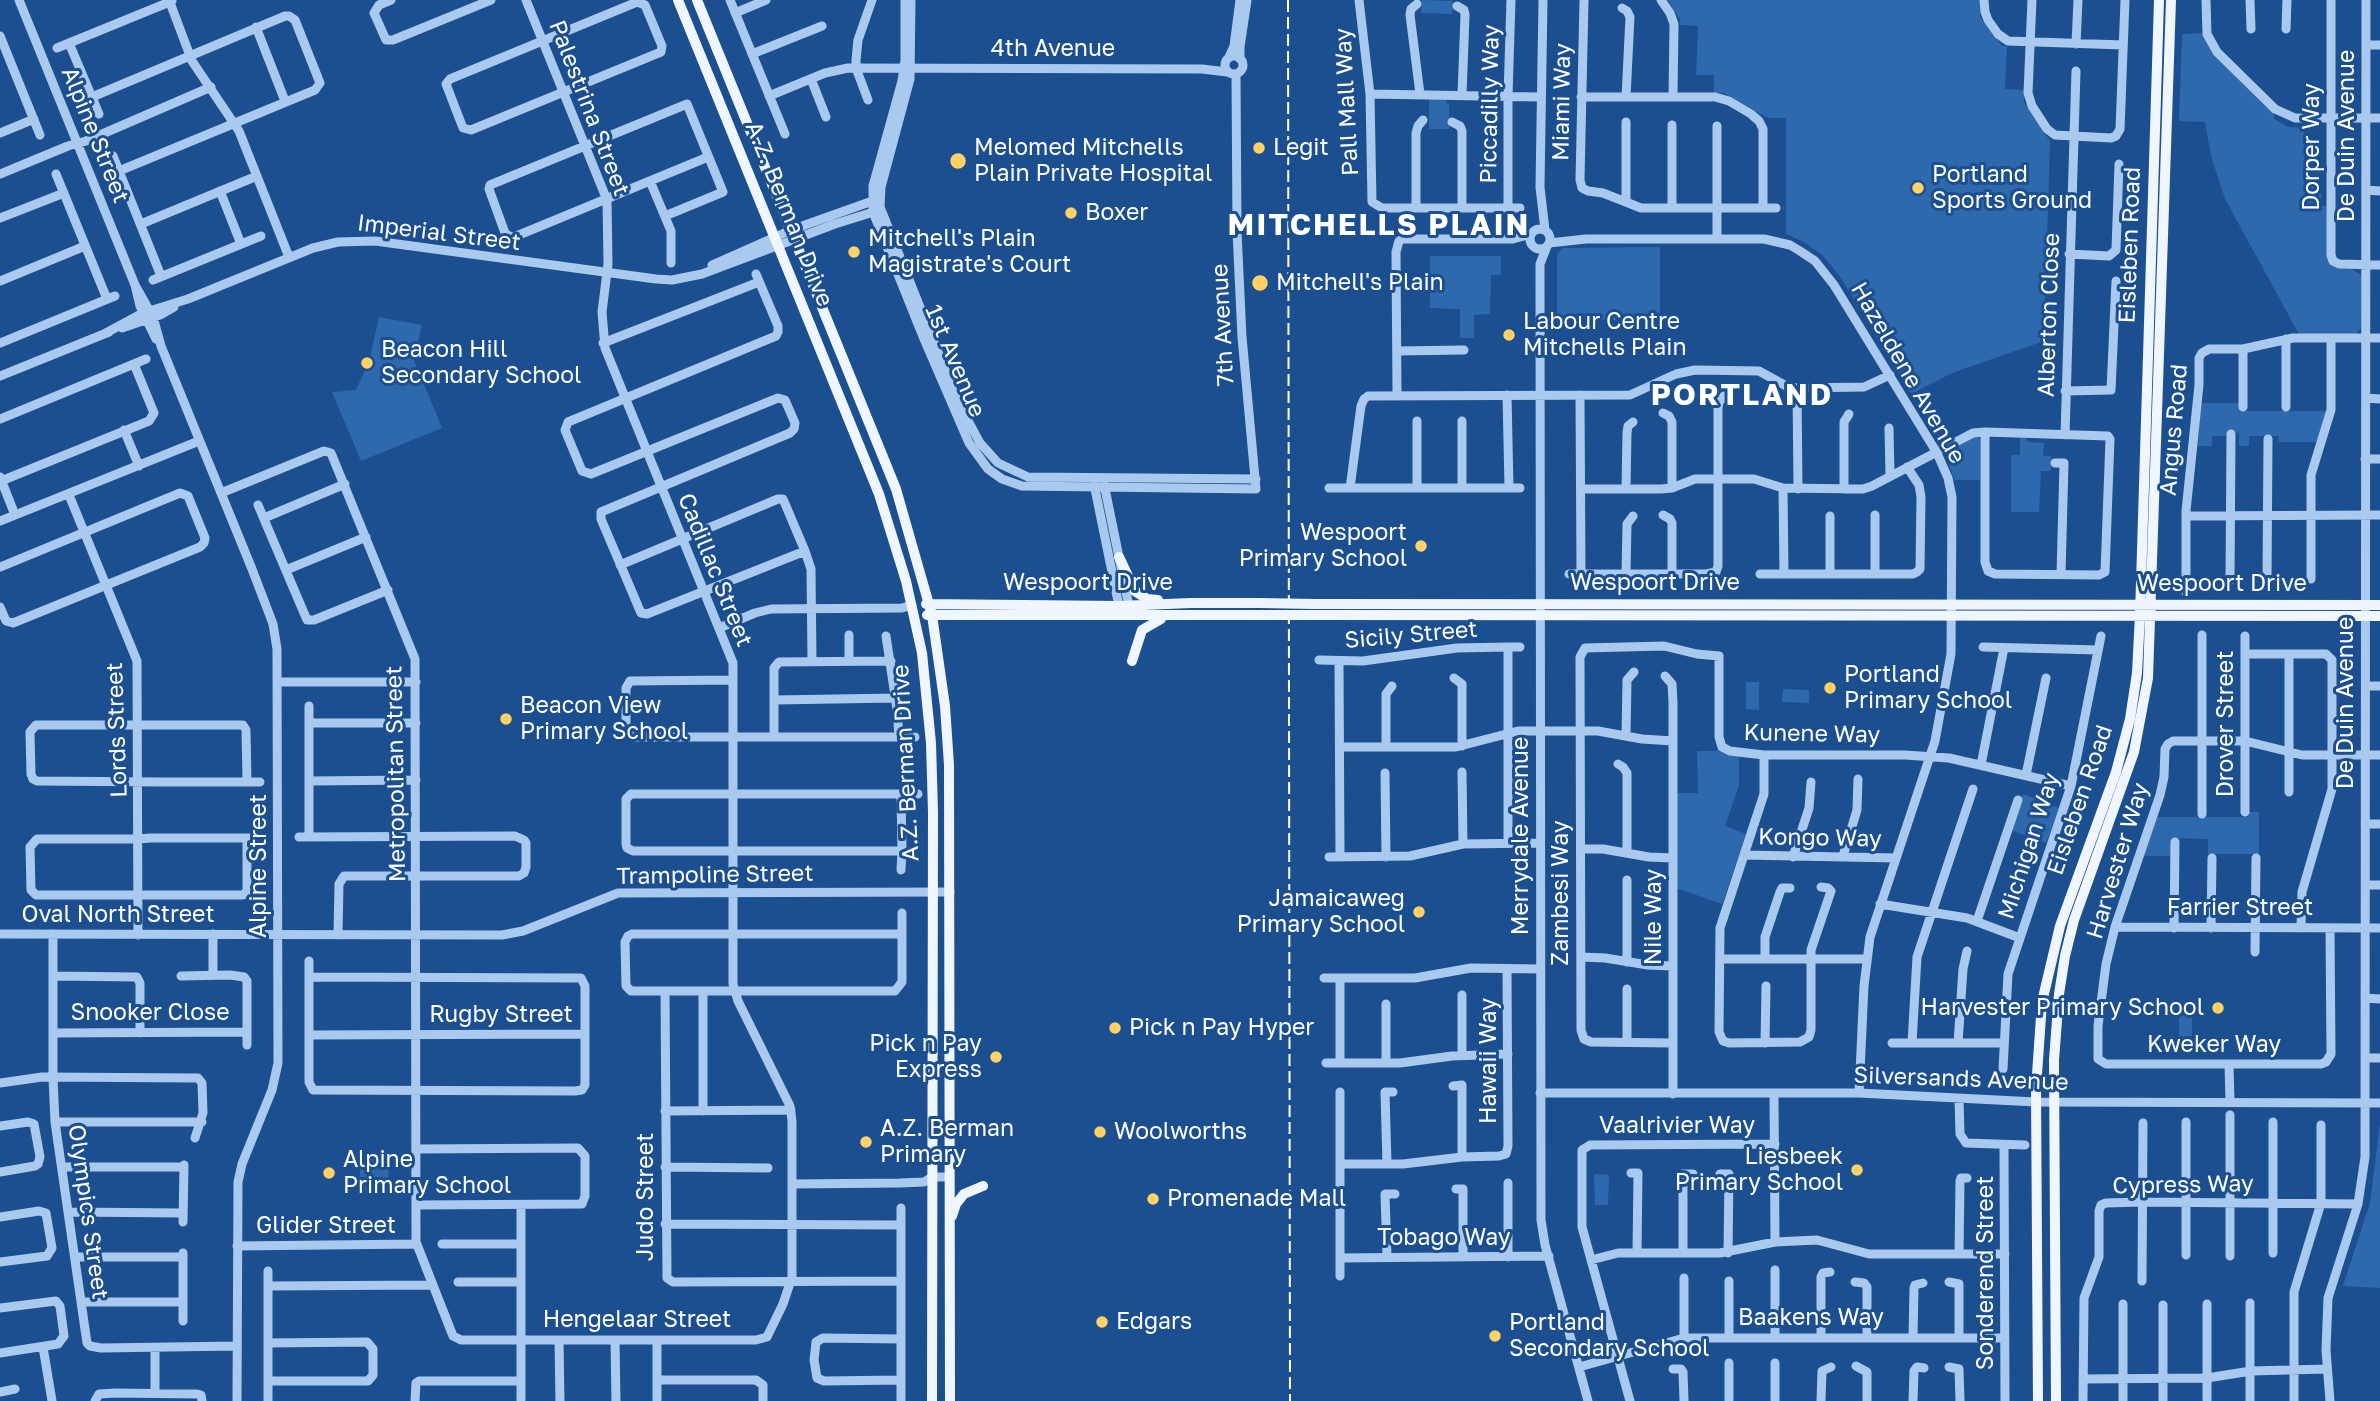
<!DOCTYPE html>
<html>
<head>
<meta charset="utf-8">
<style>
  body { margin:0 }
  canvas { display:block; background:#1b4f8f }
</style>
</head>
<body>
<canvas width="2380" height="1401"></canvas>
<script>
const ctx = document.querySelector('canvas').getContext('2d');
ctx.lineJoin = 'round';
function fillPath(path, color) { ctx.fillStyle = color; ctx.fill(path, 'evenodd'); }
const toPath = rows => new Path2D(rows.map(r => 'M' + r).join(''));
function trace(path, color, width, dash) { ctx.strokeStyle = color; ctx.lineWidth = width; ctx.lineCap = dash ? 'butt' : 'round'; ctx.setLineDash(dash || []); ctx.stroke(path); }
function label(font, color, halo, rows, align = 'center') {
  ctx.font = font + ' "Golos Text",sans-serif'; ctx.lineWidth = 6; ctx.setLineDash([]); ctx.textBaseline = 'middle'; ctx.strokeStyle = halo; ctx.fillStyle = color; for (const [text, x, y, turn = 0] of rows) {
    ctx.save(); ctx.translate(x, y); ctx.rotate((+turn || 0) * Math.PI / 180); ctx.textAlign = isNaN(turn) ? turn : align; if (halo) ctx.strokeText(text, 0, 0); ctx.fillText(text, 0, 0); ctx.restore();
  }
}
fillPath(toPath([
  [1422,0,1453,1,1452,14,1421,13],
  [1668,0,1981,0,1980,17,2002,46,2007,46,2005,89,2024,90,2024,102,2050,141,2044,341,1952,373,1911,394,1839,275,1822,255,1804,242,1786,234,1786,118,1768,118,1724,93,1714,93,1714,75,1696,75,1698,26,1680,25,1680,19],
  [2203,33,2218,59,2265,106,2274,113,2274,119,2288,127,2304,128,2304,184,2321,184,2321,206,2327,206,2330,263,2337,268,2352,269,2361,275,2361,327,2356,335,2299,334,2225,199,2211,156,2205,122,2179,121,2182,34],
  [1429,99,1446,99,1446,103,1449,104,1449,129,1429,129],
  [1660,247,1660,320,1557,320,1557,254,1563,248],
  [1430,256,1501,256,1501,275,1491,275,1490,314,1474,315,1474,338,1460,338,1460,309,1430,308],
  [379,317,422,325,414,360,442,428,361,461,332,392,356,390,369,362],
  [2201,403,2239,403,2240,411,2327,411,2317,442,2279,442,2278,436,2249,436,2249,446,2239,446,2239,433,2229,431,2227,436,2212,436,2212,446,2198,446],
  [1974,437,1978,437,1980,440,1980,480,1954,480,1946,454],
  [2020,437,2026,438,2028,442,2044,443,2043,456,2051,456,2051,471,2041,471,2039,512,2011,512,2011,455,2020,455],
  [1746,682,1759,682,1759,710,1746,709],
  [1783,689,1809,690,1809,703,1782,702],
  [1719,747,1739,754,1739,785,1725,826,1746,834,1722,904,1676,888,1676,793,1698,793,1697,751,1716,751],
  [2023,794,2059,808,2046,843,2010,830],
  [2249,812,2259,812,2259,854,2208,854,2208,839,2172,838,2171,856,2143,856,2157,817,2248,817],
  [2179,1010,2192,1010,2192,1036,2179,1037],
  [2380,1123,2380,1288,2343,1286,2370,1203],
  [360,1152,389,1152,388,1191,360,1191],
  [1594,1174,1609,1175,1608,1205,1595,1205]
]), '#2e69ad');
trace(toPath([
  [19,0,135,285,140,306,156,339],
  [169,0,192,61,239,131,289,257],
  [391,0,379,5,374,13,386,40,393,40,491,0],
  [730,0,785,134],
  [905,0,905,60,902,81,873,186,873,212,924,339,969,443,988,469,1002,479,1022,486,1256,489,1242,337,1237,232,1236,74],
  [911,0,910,79,881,187,880,207,957,400,980,443,998,463,1028,477,1256,479],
  [1359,0,1370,94,1372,202,1382,208,1520,208],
  [1543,0,1540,187,1545,230],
  [1584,0,1580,180,1582,188,1588,191,1603,193,1641,208,1776,208],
  [1661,0,1670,13,1674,24,1673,97],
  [1984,0,1985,12,1988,20,1998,34,2008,41,2123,45],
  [2032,0,2028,93,2032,106,2047,129,2055,135,2111,138,2116,136,2120,129,2125,0],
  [2206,0,2207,34,2217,52,2275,109,2295,118,2380,118],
  [2250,0,2251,29],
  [2331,0,2331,255,2333,261,2339,264,2380,265],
  [637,2,645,5,662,46,661,52,471,130,463,128,446,84,450,79,637,2],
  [1417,4,1411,9,1410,15,1420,94],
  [1457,6,1464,10,1465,15,1462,95],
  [1622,8,1627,11,1630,17,1626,97],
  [735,13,766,0],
  [256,27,285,101],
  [2286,29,2287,0],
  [0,36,40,135],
  [69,43,99,114],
  [2076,44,2078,0],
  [2366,45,2380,45],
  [57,48,172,1],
  [752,54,822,26],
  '1225 65a9 9 0 1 1 18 0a9 9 0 1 1-18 0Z',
  [1229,57,1234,46,1240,0],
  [1240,59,1240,47,1247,0],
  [811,79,826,117],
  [1370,94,1540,97],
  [769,96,825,73,848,68,1202,69,1227,72],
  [92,97,285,16,289,16,295,20,320,83,315,90,119,171],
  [1581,97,1715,97,1729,101,1751,114,1759,121,1763,129,1763,208],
  [868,100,856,68,856,60,858,40,872,0],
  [1452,122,1460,126,1462,131,1462,208],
  [0,133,34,119],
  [113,156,161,276],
  [0,174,68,146,86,141,211,87],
  [56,174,107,299],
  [650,181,671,231,671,263],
  [2366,190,2380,191],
  [220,191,241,244],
  [1626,202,1626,122],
  [1672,207,1672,125],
  [1416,208,1416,133,1418,126,1423,120],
  [1508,208,1508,96,1511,0],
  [665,216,723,192,687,104,490,185,489,189,505,233,509,236,514,237,708,157],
  [0,218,64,193],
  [141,224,257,176],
  '1530 239a10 10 0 1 1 20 0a10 10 0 1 1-20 0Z',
  [1717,239,1717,126],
  [1549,243,1586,239,1764,239,1790,245,1800,251,1815,261,1834,285,1937,453,1948,478,1952,497,1951,654,1935,741,1870,937,1864,986,1859,1093],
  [1547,246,1540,264,1540,271,1541,1220,1545,1245,1588,1401],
  [2069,254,2109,256,2116,250,2119,164],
  [712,265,791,230,878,199],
  [756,274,778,326,778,332,776,336,568,422,565,430,582,471,591,474,778,398,785,400,795,423,794,429,790,433,601,512,601,519,641,613,647,614,805,551],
  [153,280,261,236],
  [0,281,85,246],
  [135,285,153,317,161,346,252,569,273,624,277,649,278,1063,272,1090,242,1164,238,1182,237,1401],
  [122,328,160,315,174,307],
  [104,334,143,313,188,299,313,248,338,242,375,241,656,279,672,280,702,274,835,224,880,210],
  [2286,339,2286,407],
  [0,343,115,296],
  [603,343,759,282],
  [2243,349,2243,407],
  [1397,351,1464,350],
  [0,376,109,332],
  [1797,388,1798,489],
  [2065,391,2111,390,2116,281],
  [1397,395,1396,252,1399,241,1403,239,1513,239,1531,234],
  [1507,395,1509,488],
  [1580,395,1581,574],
  [2366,398,2380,399],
  [1663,413,1669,416,1672,422,1672,488],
  [0,419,146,359],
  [1889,428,1890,476],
  [124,430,139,466],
  [2065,435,2076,71],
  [2365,459,2380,459],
  [2055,463,2064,463,2061,574],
  [0,477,15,515],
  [1,481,149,421,154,413,134,364],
  [1094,484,1120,611],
  [1104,484,1130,611],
  [1329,488,1520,488],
  [1350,488,1361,406,1364,399,1368,396,1630,395,1676,374,1695,370,1759,371,1788,387,1797,388,1864,387,1890,375],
  [1417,488,1417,421],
  [1462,488,1462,421],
  [1783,488,1784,574],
  [1581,489,1661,489,1672,488,1695,479,1754,479,1783,488,1863,489,1872,486,1973,433,1985,432,2108,436,2110,439,2105,572,2099,575,1995,574,1988,571,1985,562,1985,432],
  [1626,489,1627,433,1628,426,1633,422],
  [1844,489,1844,422,1849,414],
  [221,493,324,451,331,453,415,659,416,1242,453,1336,461,1340,756,1340,767,1337,783,1304,792,1277,792,1121,790,1106,738,1001,733,984,733,663,605,348,602,312,608,264,607,200,526,0],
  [69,495,137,661,138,935],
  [258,505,307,620,314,620,388,590],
  [1663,515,1670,519,1672,523,1672,574],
  [1830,516,1830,574],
  [2186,516,2380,515],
  [264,518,345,484],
  [0,521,199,441],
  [620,565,778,499,783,499,805,551,811,569,812,661],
  [0,567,180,493,188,496,205,538,204,543,200,547,13,623,6,621,0,607],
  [286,570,366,537],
  [1875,573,1875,515],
  [1569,574,1706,574,1716,572,1718,566,1718,408,1719,402,1724,396],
  [1626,574,1627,524,1633,516],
  [1760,574,1913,574,1917,572,1920,569,1921,497,1919,485,1907,467],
  [2311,579,2311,475,2331,410,2331,338],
  [2230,580,2231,434],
  [2267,580,2268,439],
  [2186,593,2186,511,2199,385,2199,358,2202,353,2209,349,2243,349,2293,338,2380,338],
  [719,628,755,613,771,609,902,608,912,605],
  [886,636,897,709,899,737],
  [1508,647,1520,647],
  [1983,647,2098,650],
  [2245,654,2326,654,2332,660,2332,789,2302,892,2301,928],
  [1319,660,1363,661,1457,648,1508,647,1508,843],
  [849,661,849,635],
  [1339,661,1340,857],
  [1665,676,1672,684,1673,703,1673,1094],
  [1454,678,1462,684,1462,746],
  [733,680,630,681,626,688,626,733,634,737,915,737],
  [278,682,416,682],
  [2366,686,2380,686],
  [774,700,896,698],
  [309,706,309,837],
  [309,723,416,723],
  [1626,736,1627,680,1634,672],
  [774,737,774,668,779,662,891,661],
  [1340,747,1456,747,1518,731,1598,731,1642,739,1673,741],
  [1386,747,1386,694,1392,686],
  [1764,755,1764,794,1720,928,1719,1032,1723,1041,1729,1043,1800,1042,1809,1037,1811,1030,1811,950,1831,891,1828,888,1821,887],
  [1618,764,1623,767,1627,773,1627,853],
  [1981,765,2004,648],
  [1462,772,1463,844],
  [1385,773,1386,857],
  [2026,775,2046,678],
  [309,781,416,780],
  [247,782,246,730,243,725,36,725,30,732,31,774,33,779,37,781,162,782,260,782],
  [2289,792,2289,654],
  [631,794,901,794,902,851,633,851,627,848,626,844,626,799,631,794],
  [901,794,918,794],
  [2245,812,2245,636],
  [2202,814,2202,635],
  [2365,824,2380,824],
  [299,837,515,836,524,840,526,843,526,867,524,873,519,876,344,876,339,884,338,935],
  [247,838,247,891,243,895,36,895,31,890,30,847,37,839,139,839,150,838,261,838],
  [1581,849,1603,849,1649,857,1673,858],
  [1744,855,1896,858],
  [1843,856,1857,810,1858,779],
  [1329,857,1410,856,1463,844,1540,843],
  [1793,857,1809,808,1811,782],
  [901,870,902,851],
  [2366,885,2380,885],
  [1880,904,1967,918,2020,938],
  [1977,921,2018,800],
  [2115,927,2380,928],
  [2174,928,2175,842],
  [2211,928,2212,858],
  [2330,928,2331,1054,2326,1062,2321,1064,2106,1064,2098,1059,2098,1026,2106,964,2115,927,2160,795,2164,777,2165,749,2168,744,2173,741,2245,741,2302,755,2380,755],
  [0,934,502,935,523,931,618,893,950,892],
  [53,934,53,1078,55,1122,87,1343,90,1346,101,1348,237,1346],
  [902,934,632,934,628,936,625,942,626,986,631,991,895,991,902,982,902,913],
  [2255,952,2256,858],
  [1581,957,1605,958,1648,965,1673,966],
  [1720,959,1866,959],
  [1765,959,1765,937,1780,892,1782,888,1790,888],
  [1627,962,1627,880],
  [213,975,213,934],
  [53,976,137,977,140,983,140,1033],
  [181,976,230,975,244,977,247,981,247,1045],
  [309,977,581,978,585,986,585,1085,582,1090,575,1091,313,1090,309,1082,309,961],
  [1324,978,1415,978,1471,968,1540,969],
  [1340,978,1340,1063],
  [1627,989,1627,1042],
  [665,991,667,1278,673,1282,901,1281],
  [2365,998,2380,999],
  [1386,1004,1386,1063],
  [53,1033,247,1032],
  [309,1035,585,1034],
  [1673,1043,1591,1042,1584,1039,1581,1030,1580,657,1585,648,1664,646,1697,654,1719,656,1719,737,1722,747,1730,751,1764,755,1905,755,1949,758,2071,786],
  [1765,1043,1766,986],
  [1892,1043,2003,1043],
  [1912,1043,1917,957,1973,789],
  [1958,1043,1963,969,1967,951],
  [1462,1055,1462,995],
  [2365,1058,2380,1058],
  [1326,1063,1400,1063,1452,1056,1508,1054],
  [2229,1064,2230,1102],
  [2003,1069,2008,974,2071,786,2101,636],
  [0,1083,42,1077,198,1078,202,1083,203,1113,195,1138],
  [1453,1086,1462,1085,1462,1157],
  [1340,1092,1340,1276],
  [1540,1093,1859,1093,2036,1102,2380,1103],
  [1774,1094,1775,1242],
  [1959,1099,1960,1134,1966,1143,2025,1145],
  [665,1111,791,1110],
  [703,1111,703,991],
  [55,1122,202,1122],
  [2186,1122,2186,1255],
  [2273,1122,2273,1253],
  [0,1126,28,1122,34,1124,40,1157,38,1164,35,1166,0,1172],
  [2004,1145,2005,1401],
  [416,1149,578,1148,585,1156,585,1196,582,1204,416,1205],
  [1340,1164,1403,1164,1462,1157,1499,1156,1506,1154,1508,1146,1507,969],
  [1387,1164,1385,1092,1393,1092],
  [62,1167,183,1167],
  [665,1167,768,1168],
  [1631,1173,1638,1173,1637,1253],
  [1720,1174,1729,1174,1728,1253],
  [792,1184,900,1183,924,1182,932,1177,949,1177],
  [1456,1189,1463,1189,1463,1257],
  [68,1212,183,1213],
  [0,1217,39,1211,46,1213,52,1248,47,1256,0,1262],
  [183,1222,184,1165],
  [665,1224,901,1225],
  [442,1244,521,1244],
  [237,1246,416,1244],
  [1683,1253,1683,1174,1693,1174],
  [1959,1254,1960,1181,1961,1178,1967,1178],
  [2230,1256,2230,1115],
  [75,1257,183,1257],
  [1387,1257,1385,1194,1395,1194],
  [1508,1257,1508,1183],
  [1340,1258,1549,1256],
  [1591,1260,1618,1253,1720,1253,1775,1242,1817,1240,1869,1254,2005,1254],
  [1775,1270,1775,1337],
  [1729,1281,1729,1337],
  [2142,1281,2143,1123],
  [458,1282,521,1282],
  [1855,1282,1864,1283,1867,1287,1867,1337],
  [1949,1282,1959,1284,1959,1337],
  [268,1286,433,1285],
  [81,1302,183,1302],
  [2250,1303,2250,1401],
  [2123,1304,2123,1401],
  [2207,1304,2207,1401],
  [0,1308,56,1301,60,1306,64,1336,58,1344,0,1353],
  [183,1321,183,1253],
  [1913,1337,1914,1288,1915,1285,1923,1283],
  [1684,1338,1684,1278],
  [1821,1338,1821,1277,1823,1273,1830,1272],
  [559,1340,560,1401],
  [615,1340,616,1401],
  [657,1340,657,1401],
  [268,1343,367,1342,373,1349,373,1375,368,1381,268,1381],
  [43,1347,52,1401],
  [155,1348,155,1393],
  [1729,1363,1729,1401],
  [1856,1366,1867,1372,1867,1401],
  [1579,1367,1684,1338,2005,1338],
  [1949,1367,1959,1369,1960,1401],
  [1673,1369,1681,1369,1683,1372,1684,1401],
  [2083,1379,2207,1378,2251,1371,2327,1369],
  [657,1380,756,1380,763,1385,763,1401],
  [901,1380,824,1381,817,1378,814,1360,816,1342,823,1338,901,1339],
  [0,1392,15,1389],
  [95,1401,99,1394,115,1393,197,1394,201,1395,202,1401],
  [268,1401,268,1271],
  [415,1401,416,1383,419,1381,521,1381],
  [521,1401,521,1205],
  [901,1401,901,1208],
  [1630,1401,1582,1227,1582,1150,1590,1145,1775,1144],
  [1775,1401,1775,1363],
  [1821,1401,1822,1371,1831,1367],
  [1913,1401,1914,1371,1917,1367,1924,1368],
  [2083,1401,2084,1298,2099,1257,2099,1211,2101,1205,2106,1203,2142,1202,2358,1204],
  [2163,1401,2163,1305],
  [2294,1401,2294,1292,2321,1203,2321,1125],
  [2330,1401,2326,1350,2328,1298,2358,1204,2365,1157,2366,0]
]), '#a9c9ee', 9);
trace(toPath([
  [678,0,879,494,906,581,922,653,931,743,933,812,932,1401],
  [697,0,896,489,932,615,945,706,949,765,950,1401],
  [1119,557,1135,591,1147,599,1158,600],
  [926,604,1119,606,1191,603,1259,603],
  [1314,604,2380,605],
  [927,615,1260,615],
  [1314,615,2380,616],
  [1132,661,1142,630,1161,619],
  [952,1216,956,1204,964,1194,983,1186],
  [2038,1401,2036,1089,2042,1002,2060,926,2116,772,2130,719,2137,673,2140,615,2159,0],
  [2056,1401,2054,1060,2059,994,2065,956,2074,920,2134,752,2148,678,2171,0]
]), '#f0f6ff', 10);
trace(toPath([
  [1288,0,1290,1401]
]), '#fff', 2, [12, 5]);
trace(toPath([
  [1259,603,1314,604],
  [1260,615,1314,615]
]), '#f0f6ff', 10);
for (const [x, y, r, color] of [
  [1259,148,7,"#ffd166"],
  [958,161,9,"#ffd166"],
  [1918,188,7,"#ffd166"],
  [1071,213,7,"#ffd166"],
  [854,252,7,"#ffd166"],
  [1260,283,9,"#ffd166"],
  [1509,335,7,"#ffd166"],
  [367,363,7,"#ffd166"],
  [1421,546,7,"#ffd166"],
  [1830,688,7,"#ffd166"],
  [506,719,7,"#ffd166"],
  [1419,912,7,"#ffd166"],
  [2218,1008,7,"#ffd166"],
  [1115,1028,7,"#ffd166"],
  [996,1057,7,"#ffd166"],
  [1100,1132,7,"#ffd166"],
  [866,1142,7,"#ffd166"],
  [1857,1170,7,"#ffd166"],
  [329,1173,7,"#ffd166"],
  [1153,1199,7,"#ffd166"],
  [1102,1322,7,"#ffd166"],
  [1495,1336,7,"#ffd166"]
]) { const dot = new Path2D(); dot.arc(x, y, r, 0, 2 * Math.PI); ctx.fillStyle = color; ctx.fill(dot); trace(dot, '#1b4f8f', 2.5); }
label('23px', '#fff', '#1b4f8f', [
  ["4th Avenue",1053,49],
  ["Pall Mall Way",1347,102,-93],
  ["Miami Way",1562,102,-89],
  ["Piccadilly Way",1490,104,-89],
  ["Palestrina Street",589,108,69],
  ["Alpine Street",95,135,68],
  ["De Duin Avenue",2347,136,-90],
  ["Dorper Way",2312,147,-90],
  ["A.Z. Berman Drive",789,214,68],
  ["Imperial Street",439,233,7],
  ["Eisleben Road",2130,245,-88],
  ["Alberton Close",2049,315,-88],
  ["7th Avenue",1223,325,-93],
  ["1st Avenue",955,361,67],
  ["Hazeldene Avenue",1908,373,60],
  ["Angus Road",2174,430,-85],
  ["Cadillac Street",715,570,68],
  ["Wespoort Drive",1088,583],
  ["Wespoort Drive",1655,583],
  ["Wespoort Drive",2222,584],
  ["Sicily Street",1411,635,-5],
  ["De Duin Avenue",2346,703,-90],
  ["Drover Street",2226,724,-90],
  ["Lords Street",117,730,-92],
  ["Kunene Way",1812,734,1],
  ["A.Z. Berman Drive",906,763,-93],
  ["Metropolitan Street",396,774,-91],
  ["Eisleben Road",2080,800,-71],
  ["Merrydale Avenue",1521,836,-90],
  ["Kongo Way",1820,838,1],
  ["Michigan Way",2029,846,-72],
  ["Harvester Way",2118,861,-73],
  ["Alpine Street",259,866,-90],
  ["Trampoline Street",715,875,-1],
  ["Zambesi Way",1561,893,-90],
  ["Farrier Street",2240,908],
  ["Oval North Street",118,915],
  ["Nile Way",1654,917,-90],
  ["Snooker Close",150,1013],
  ["Rugby Street",501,1015],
  ["Kweker Way",2214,1045],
  ["Hawaii Way",1489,1061,-90],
  ["Silversands Avenue",1961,1079,2],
  ["Vaalrivier Way",1677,1126],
  ["Cypress Way",2183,1185,-1],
  ["Judo Street",646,1197,-90],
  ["Olympics Street",88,1212,82],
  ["Glider Street",326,1226],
  ["Tobago Way",1444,1238],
  ["Sonderend Street",1986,1273,-90],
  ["Baakens Way",1811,1318],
  ["Hengelaar Street",637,1320]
]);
label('23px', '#fff', '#1b4f8f', [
  ["Melomed Mitchells",974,148],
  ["Plain Private Hospital",974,174],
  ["Legit",1273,148],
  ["Portland",1932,175],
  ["Sports Ground",1932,201],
  ["Boxer",1085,213],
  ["Mitchell's Plain",868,239],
  ["Magistrate's Court",868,265],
  ["Mitchell's Plain",1276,283],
  ["Labour Centre",1523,322],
  ["Mitchells Plain",1523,348],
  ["Beacon Hill",381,350],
  ["Secondary School",381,376],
  ["Wespoort",1407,533,"right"],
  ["Primary School",1407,559,"right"],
  ["Portland",1844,675],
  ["Primary School",1844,701],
  ["Beacon View",520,706],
  ["Primary School",520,732],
  ["Jamaicaweg",1405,899,"right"],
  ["Primary School",1405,925,"right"],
  ["Harvester Primary School",2204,1008,"right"],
  ["Pick n Pay Hyper",1129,1028],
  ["Pick n Pay",982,1044,"right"],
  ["Express",982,1070,"right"],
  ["A.Z. Berman",880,1129],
  ["Primary",880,1155],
  ["Woolworths",1114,1132],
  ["Liesbeek",1843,1157,"right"],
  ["Primary School",1843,1183,"right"],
  ["Alpine",343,1160],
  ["Primary School",343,1186],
  ["Promenade Mall",1167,1199],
  ["Edgars",1116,1322],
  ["Portland",1509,1323],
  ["Secondary School",1509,1349]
], 'left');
ctx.letterSpacing = '2px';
label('bold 30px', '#fff', '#1b4f8f', [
  ["MITCHELLS PLAIN",1379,225],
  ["PORTLAND",1742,395]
]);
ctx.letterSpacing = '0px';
</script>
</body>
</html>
